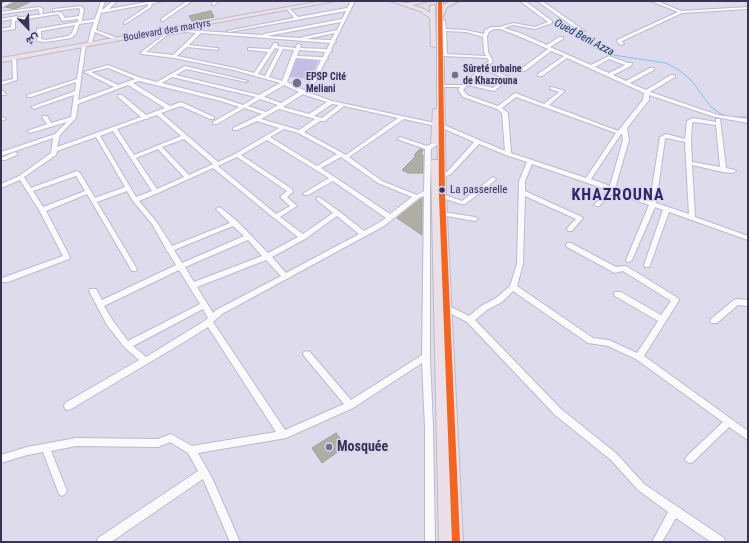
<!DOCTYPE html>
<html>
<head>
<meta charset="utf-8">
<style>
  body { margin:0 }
  #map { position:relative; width:749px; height:543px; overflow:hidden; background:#dedcec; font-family:"Roboto Condensed",Vazirmatn,sans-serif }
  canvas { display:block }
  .frame { position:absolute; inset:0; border:2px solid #3a3452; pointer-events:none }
  .north { position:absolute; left:8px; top:8px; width:40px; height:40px; -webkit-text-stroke:3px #d9d5f3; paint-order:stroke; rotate:157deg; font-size:11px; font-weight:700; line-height:16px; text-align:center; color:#3a3452 }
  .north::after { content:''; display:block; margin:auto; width:14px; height:18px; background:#3a3452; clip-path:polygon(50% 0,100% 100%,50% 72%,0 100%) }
</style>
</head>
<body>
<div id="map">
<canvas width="749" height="543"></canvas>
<div class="frame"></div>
<div class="north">ش</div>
</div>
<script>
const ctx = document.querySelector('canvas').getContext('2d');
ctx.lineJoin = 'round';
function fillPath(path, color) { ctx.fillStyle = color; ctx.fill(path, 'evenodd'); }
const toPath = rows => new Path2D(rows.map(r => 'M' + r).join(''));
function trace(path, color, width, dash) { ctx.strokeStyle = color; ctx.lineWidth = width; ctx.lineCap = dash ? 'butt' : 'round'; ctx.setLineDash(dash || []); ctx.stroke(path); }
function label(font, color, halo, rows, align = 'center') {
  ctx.font = font + ' "Roboto Condensed",sans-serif'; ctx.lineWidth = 3; ctx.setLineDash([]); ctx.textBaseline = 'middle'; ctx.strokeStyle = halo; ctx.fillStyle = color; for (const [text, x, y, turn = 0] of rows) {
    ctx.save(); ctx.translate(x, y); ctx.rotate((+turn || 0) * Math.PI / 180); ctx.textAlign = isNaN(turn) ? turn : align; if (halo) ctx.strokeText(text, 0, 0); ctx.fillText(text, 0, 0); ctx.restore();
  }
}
fillPath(toPath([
  [297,59,318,61,310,79,289,77]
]), '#c4bee4');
trace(toPath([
  [551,21,613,55,666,63,679,70,691,80,711,107,721,114,730,117],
  [734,117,748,117]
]), '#80c1e5', 1);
const building = toPath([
  [18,1,32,1,15,9,5,7,18,1],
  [210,11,211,11,214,17,192,21,189,16,210,11],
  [420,149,423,150,421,154,423,155,423,173,408,173,402,170,415,157,415,154,420,149],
  [422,198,422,235,397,218,422,198],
  [336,433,346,446,322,463,312,448,336,433]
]);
fillPath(building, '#aeaea4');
trace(building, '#9f9e97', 1);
const minor = toPath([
  [101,1,105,1,102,10,113,1,117,1,109,9,153,1,162,1,152,4,151,7,125,24,124,24,124,22,148,6,148,4,101,13,96,30,115,37,115,38,113,39,95,32,92,42,88,43,91,30,94,22,79,24,76,34,71,38,46,42,37,41,37,29,78,22,78,19,62,21,59,15,58,14,15,21,15,29,1,31,1,29,11,27,12,19,1,21,1,19,17,16,17,18,15,18,58,12,62,13,65,18,79,16,80,9,79,8,53,11,53,9,54,9,81,6,84,9,82,21,95,19,101,1],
  [75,25,72,33,68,36,46,40,41,39,41,31,75,25],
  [187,1,192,1,163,21,161,21,161,19,187,1],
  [214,1,219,1,214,5,212,5,212,3,214,1],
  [351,1,355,1,335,41,336,42,334,43,331,50,332,51,330,52,327,58,328,59,326,60,310,93,332,101,444,125,505,151,502,113,497,109,463,97,458,90,460,87,442,87,440,86,442,85,463,85,464,82,466,82,489,61,487,58,443,56,441,21,443,20,445,21,446,29,466,30,484,34,485,30,491,27,500,27,513,23,535,27,548,22,520,1,525,1,552,21,552,23,535,29,513,25,504,28,520,33,547,45,559,37,563,37,563,39,550,47,591,65,609,56,628,63,632,63,632,64,631,66,613,75,626,81,650,68,654,68,654,70,630,83,646,90,671,75,675,75,675,77,650,92,718,115,748,119,748,123,715,117,649,95,649,100,627,128,629,140,615,188,650,201,660,137,666,134,685,139,687,121,693,118,716,122,716,119,720,119,726,168,735,170,736,171,733,173,723,172,692,165,695,217,748,236,748,240,669,212,650,265,649,267,645,267,644,265,663,210,655,207,632,260,629,262,627,262,626,260,649,205,613,192,599,206,595,206,594,205,595,204,608,190,532,164,525,181,525,191,582,217,583,218,572,231,568,231,567,229,568,227,576,219,525,196,523,264,517,286,593,338,609,340,637,353,658,321,615,296,614,294,615,292,621,292,661,315,671,301,623,271,615,273,613,272,567,247,566,245,567,243,571,243,616,267,624,266,626,266,678,298,679,300,678,302,644,356,748,431,748,440,729,427,693,462,690,463,687,462,685,459,687,456,723,422,636,359,608,346,588,343,513,291,502,302,487,310,475,320,561,409,617,454,644,484,724,538,725,542,711,542,676,518,662,542,652,542,668,512,638,490,611,460,555,415,467,322,444,310,443,308,444,306,447,305,469,316,481,306,496,298,510,286,517,264,519,181,527,162,506,155,479,144,451,174,444,177,440,177,440,175,447,172,474,142,440,127,404,119,349,157,382,181,417,195,424,191,425,149,397,139,400,137,427,146,435,142,438,144,431,149,430,192,430,357,433,427,435,542,425,542,425,427,422,363,353,408,286,438,198,453,213,480,240,542,230,542,203,479,111,542,97,542,98,538,198,471,188,453,170,442,158,447,76,446,51,451,67,491,65,494,62,496,59,494,43,452,27,455,1,463,1,455,27,447,76,438,158,439,171,434,192,446,276,432,208,327,189,339,71,409,68,410,65,409,64,406,65,403,139,360,124,347,107,325,89,291,90,289,96,289,102,300,176,265,168,252,167,252,166,249,152,224,133,201,127,191,97,202,137,269,136,271,132,271,87,194,46,211,70,257,69,259,8,282,2,282,1,280,2,278,63,256,39,210,20,180,1,188,1,184,19,176,51,153,53,138,1,156,1,152,55,134,67,122,30,133,27,131,47,124,42,117,43,116,47,116,51,123,71,117,74,95,36,108,34,109,31,107,75,91,76,82,31,97,27,97,27,95,77,79,82,45,84,44,86,45,81,78,82,79,81,80,78,100,114,87,84,72,108,65,141,78,157,82,185,66,248,81,246,82,186,69,176,75,259,95,280,83,234,70,174,58,142,54,140,53,166,33,185,30,199,31,201,30,203,31,262,35,264,34,342,19,346,11,229,32,227,31,294,18,287,9,289,8,298,17,347,8,351,1],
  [341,22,337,30,303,37,301,38,267,36,341,22],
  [494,29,500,29,516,35,548,49,521,69,521,71,525,71,551,51,564,56,538,74,538,76,542,76,567,58,644,93,643,100,618,131,549,105,565,91,552,87,550,87,550,89,559,92,544,104,515,93,498,106,467,95,463,90,468,85,494,91,511,78,487,68,493,61,488,52,487,36,489,32,494,29],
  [446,31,466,32,483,37,484,52,486,56,447,54,446,31],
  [185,32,196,33,173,55,146,52,167,35,185,32],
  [201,33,330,43,327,49,300,48,301,45,299,44,297,44,296,48,277,46,278,44,276,43,274,43,270,49,248,48,248,50,250,50,268,52,254,73,235,68,177,56,187,47,218,50,218,48,216,48,189,45,201,33],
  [335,33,331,40,306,39,335,33],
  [275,48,279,49,265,76,258,74,275,48],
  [283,49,294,50,282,81,269,77,283,49],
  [299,50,325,52,323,57,297,56,299,50],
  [296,58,321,60,306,91,287,82,296,58],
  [609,59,625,65,609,73,595,67,609,59],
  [108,68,135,79,118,85,91,72,108,68],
  [484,70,506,78,493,88,471,83,484,70],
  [172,77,256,97,243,105,225,99,162,83,172,77],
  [139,81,221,101,239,107,213,122,213,124,217,124,244,108,262,114,233,128,233,130,237,130,257,121,279,128,235,154,218,162,161,113,181,106,210,119,214,119,214,117,181,102,170,106,133,83,139,81],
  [128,85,165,108,146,115,122,95,118,95,118,97,141,117,57,147,60,135,76,118,78,104,128,85],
  [284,85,299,92,281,103,264,97,284,85],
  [303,94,305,95,327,102,309,114,283,107,303,94],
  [516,97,616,133,586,178,511,153,508,113,502,108,516,97],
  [260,99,278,105,266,112,248,106,260,99],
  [332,104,339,105,322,118,314,116,332,104],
  [344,106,398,118,346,155,304,132,320,121,325,121,344,106],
  [279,109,315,119,299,130,261,119,279,109],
  [157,115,181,136,134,155,117,129,145,119,148,119,148,118,157,115],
  [694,122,716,125,720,167,692,162,691,141,692,123,694,122],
  [284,129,298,133,337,154,317,166,270,137,284,129],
  [113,131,152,191,136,197,100,136,113,131],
  [621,134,622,134,623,140,610,186,591,179,621,134],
  [96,137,125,187,95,198,80,173,77,171,31,188,24,177,56,155,57,151,96,137],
  [667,138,685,142,689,214,656,203,665,139,667,138],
  [184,139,213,164,189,175,162,147,184,139],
  [267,140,329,178,304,193,303,194,304,195,308,195,333,181,386,218,380,222,364,231,340,212,319,197,316,199,317,200,333,213,303,234,280,217,297,206,287,197,293,192,292,189,241,155,267,140],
  [158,149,184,177,157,189,136,158,158,149],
  [237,157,287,191,280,197,290,206,276,214,218,166,237,157],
  [341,157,378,183,412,197,390,214,321,168,341,157],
  [213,168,274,218,298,237,268,253,237,221,221,208,219,207,216,209,230,223,172,246,156,221,139,201,158,193,213,168],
  [76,176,85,191,43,207,33,191,76,176],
  [424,196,422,355,351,400,310,352,307,351,304,352,303,354,304,356,344,404,285,430,213,322,222,314,384,226,419,198,424,196],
  [337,216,359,234,286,273,272,257,305,239,337,216],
  [233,226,244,236,182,263,174,250,233,226],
  [248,240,262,256,194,282,185,267,248,240],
  [266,260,281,276,216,310,213,313,197,287,266,260],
  [179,270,200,304,128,341,113,321,104,306,179,270],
  [203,309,208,318,206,320,146,357,133,346,203,309],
  [537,1,542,1,585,31,581,32,537,1],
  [651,1,657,1,681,11,748,7,748,9,682,13,622,41,624,44,620,45,617,41,617,40,678,12,651,1],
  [39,7,43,9,42,14,40,14,38,9,1,14,1,12,39,7],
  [12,56,16,57,17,80,1,85,1,82,13,79,12,56],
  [1,90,3,91,6,94,5,95,1,95,1,90],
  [1,117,5,118,6,119,1,121,1,117],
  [15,152,18,154,17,155,5,160,1,160,1,158,15,152],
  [493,177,496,179,495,180,483,191,465,204,461,204,440,197,439,196,442,194,462,201,493,177],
  [443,212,475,217,478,219,475,221,441,215,440,214,441,213,443,212],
  [737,299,748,300,748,306,738,305,717,323,711,323,710,321,711,319,734,300,737,299]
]);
const major = toPath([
  [7,1,14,1,1,8,1,4,7,1]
]);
const highway = toPath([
  [322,1,335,1,1,62,1,58,322,1],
  [390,1,406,3,429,1,412,5,424,9,430,13,430,6,435,5,436,47,431,46,430,18,420,11,390,1],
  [437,1,443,1,443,5,451,1,459,1,447,7,443,16,446,196,463,542,439,542,431,162,432,160,438,160,437,144,432,144,431,142,433,110,437,108,437,1]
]);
trace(minor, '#bcb9cd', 2);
trace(major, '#bdbbc8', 2);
trace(highway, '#bdbbc8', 2);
fillPath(minor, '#fafafc');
fillPath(major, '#f1eaef');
fillPath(highway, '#ebe0e7');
fillPath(toPath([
  [438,1,442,1,445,196,460,542,452,542,439,196,438,1]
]), '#f26522');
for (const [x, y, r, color] of [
  [455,75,4,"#736f88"],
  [297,83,5,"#736f88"],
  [442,190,3.5,"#3a3452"],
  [329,447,4,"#736f88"]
]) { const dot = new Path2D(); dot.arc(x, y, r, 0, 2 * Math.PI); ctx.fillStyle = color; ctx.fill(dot); trace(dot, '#d9d5f3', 1.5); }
label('10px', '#3a3452', '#d9d5f3', [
  ["Boulevard des martyrs",167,31,-10]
]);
label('bold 10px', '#3a3452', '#d9d5f3', [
  ["Sûreté urbaine",463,69],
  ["de Khazrouna",463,81],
  ["EPSP Cité",306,77],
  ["Meliani",306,89]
], 'left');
label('italic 11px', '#0f384b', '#d9d5f3', [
  ["Oued Beni Azza",584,38,28]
]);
label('11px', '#3a3452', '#d9d5f3', [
  ["La passerelle",450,190]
], 'left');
label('bold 14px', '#3a3452', '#d9d5f3', [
  ["Mosquée",337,447]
], 'left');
ctx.letterSpacing = '1px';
label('bold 16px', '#352562', '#d9d5f3', [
  ["KHAZROUNA",618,196]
]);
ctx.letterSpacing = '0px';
</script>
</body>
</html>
